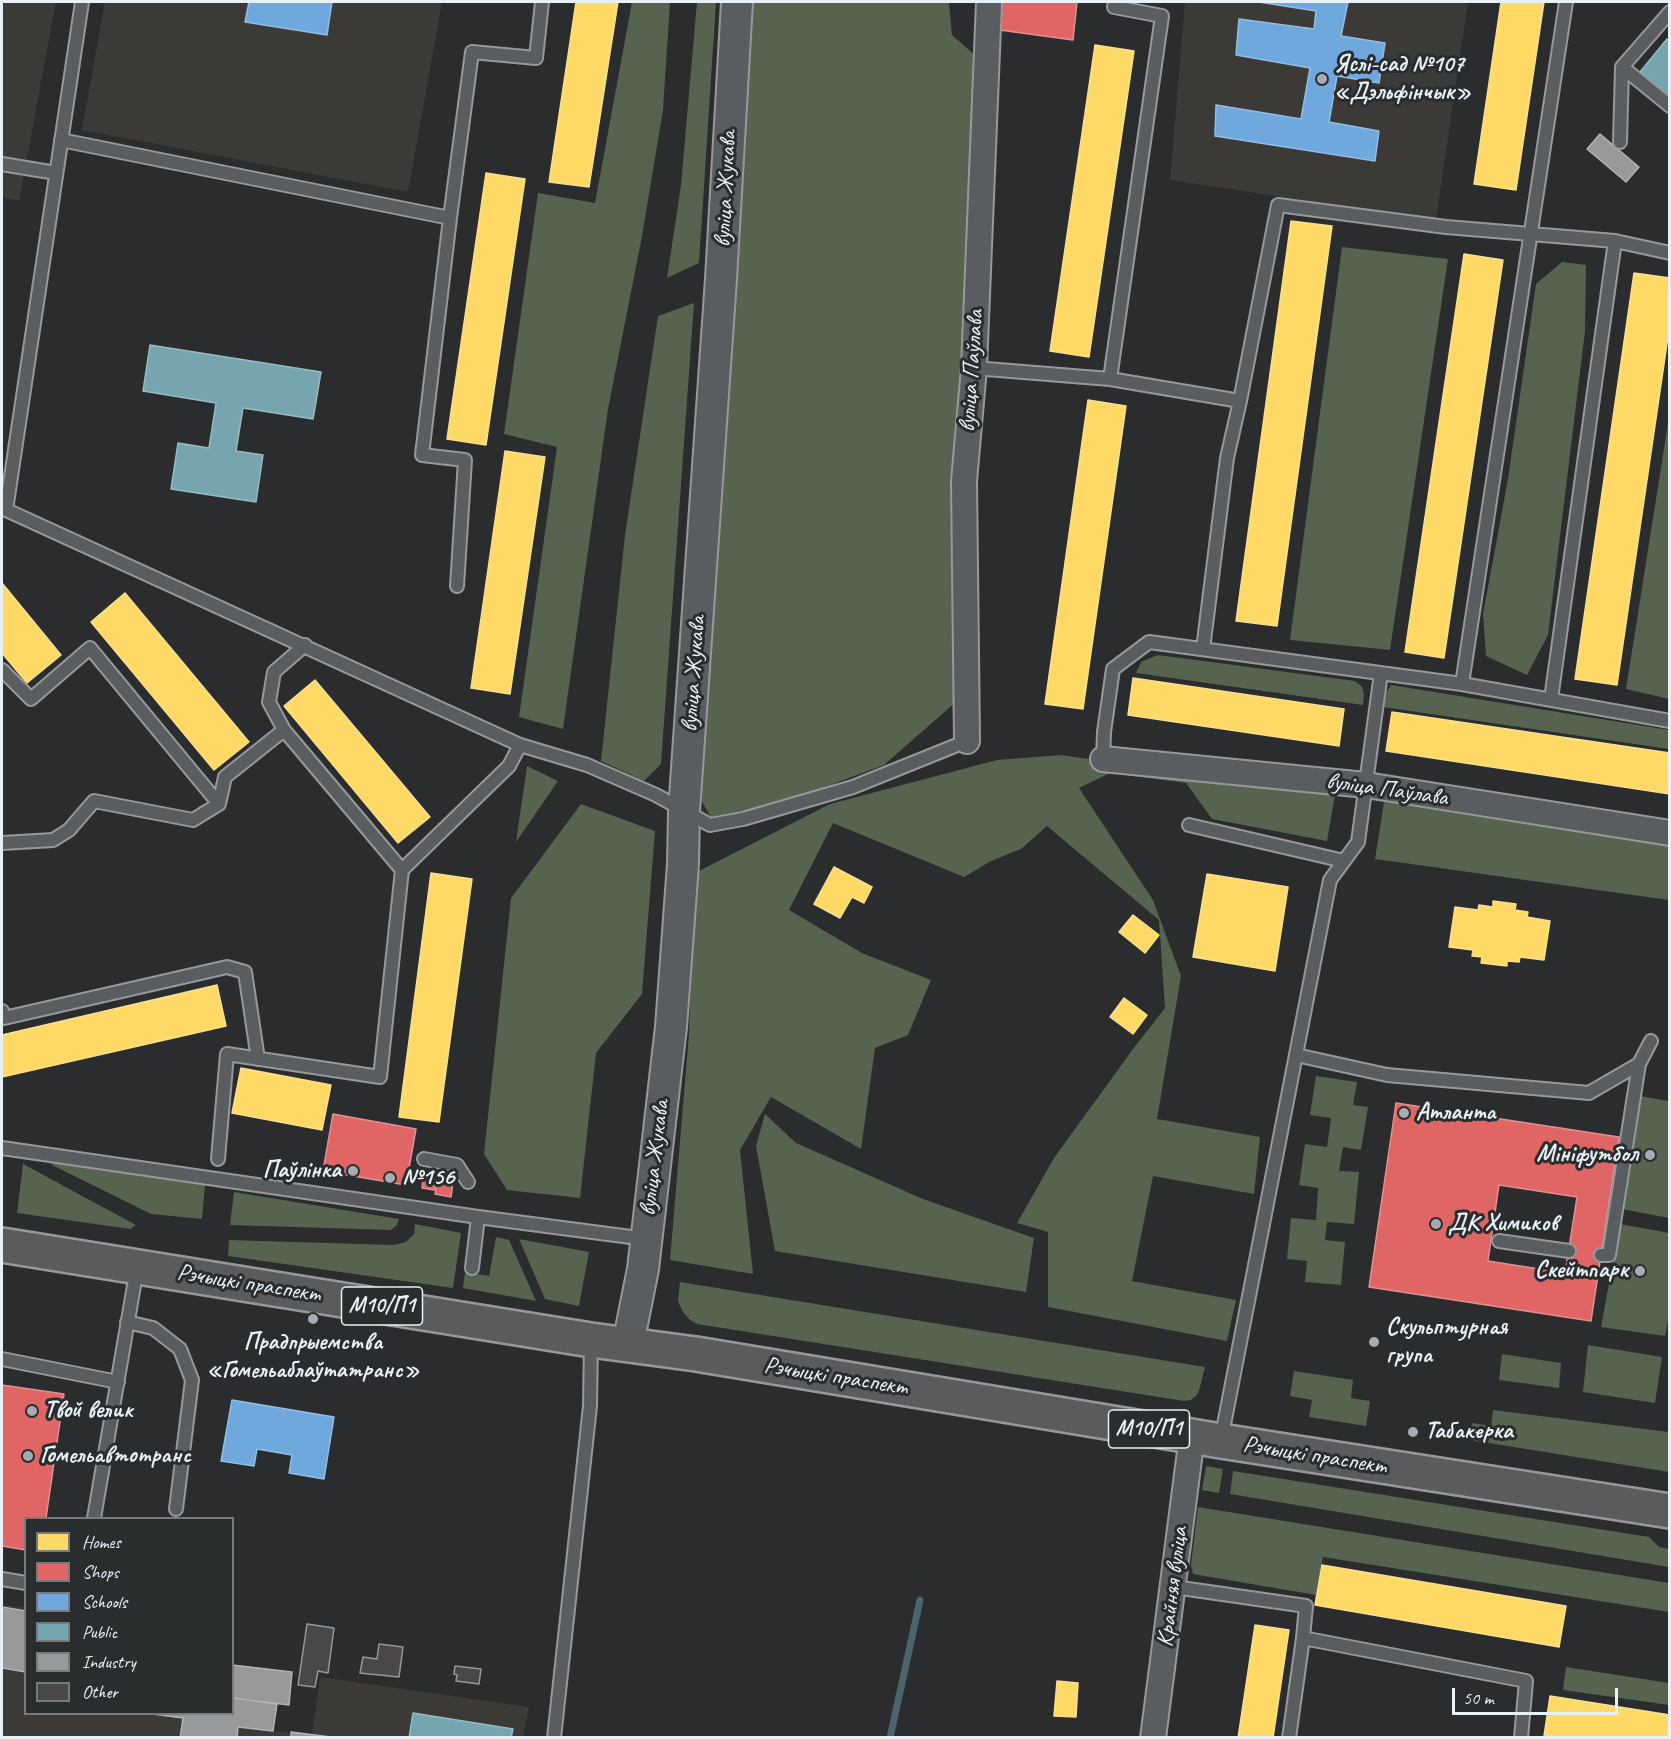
<!DOCTYPE html>
<html>
<head>
<meta charset="utf-8">
<style>
  body { margin:0 }
  #map { position:relative; width:1671px; height:1739px; overflow:hidden; background:#2b2c2d; font-family:Caveat,sans-serif }
  canvas { display:block }
  .frame { position:absolute; inset:0; border:3px solid #e8f1f8; pointer-events:none }
  .legend { position:absolute; left:24px; top:1517px; width:210px; height:198px; box-sizing:border-box; background:#2a2d2e; border:2px solid #767b7f; margin:0; padding:8px 10px; list-style:none; font-size:18px; color:#e8f1f8 }
  .legend li { display:flex; align-items:center; gap:12px; height:30px }
  .legend b { width:30px; border:2px solid #767b7f }
  .scale { position:absolute; left:1452px; top:1688px; width:166px; height:27px; box-sizing:border-box; border:3px solid #e8f1f8; border-top:0; padding-left:8px; font-size:18px; line-height:21px; white-space:nowrap; color:#e8f1f8; -webkit-text-stroke:4px #2a2d2e; paint-order:stroke }
</style>
</head>
<body>
<div id="map">
<canvas width="1671" height="1739"></canvas>
<div class="frame"></div>
<ul class="legend">
<li><b style="height:16px;background:#ffd966"></b>Homes</li>
<li><b style="height:16px;background:#e06666"></b>Shops</li>
<li><b style="height:16px;background:#6fa8dc"></b>Schools</li>
<li><b style="height:16px;background:#76a5af"></b>Public</li>
<li><b style="height:16px;background:#999"></b>Industry</li>
<li><b style="height:16px;background:#4a4846"></b>Other</li>
</ul>
<div class="scale">50 m</div>
</div>
<script>
const ctx = document.querySelector('canvas').getContext('2d');
ctx.lineJoin = 'round';
function fillPath(path, color) { ctx.fillStyle = color; ctx.fill(path, 'evenodd'); }
const toPath = rows => new Path2D(rows.map(r => 'M' + r).join(''));
function trace(path, color, width, dash) { ctx.strokeStyle = color; ctx.lineWidth = width; ctx.lineCap = dash ? 'butt' : 'round'; ctx.setLineDash(dash || []); ctx.stroke(path); }
function label(font, color, halo, rows, align = 'center') {
  ctx.font = font + ' Caveat,sans-serif'; ctx.lineWidth = 6; ctx.setLineDash([]); ctx.textBaseline = 'middle'; ctx.strokeStyle = halo; ctx.fillStyle = color; for (const [text, x, y, turn = 0] of rows) {
    ctx.save(); ctx.translate(x, y); ctx.rotate((+turn || 0) * Math.PI / 180); ctx.textAlign = isNaN(turn) ? turn : align; if (halo) ctx.strokeText(text, 0, 0); ctx.fillText(text, 0, 0); ctx.restore();
  }
}
fillPath(toPath([
  [2,2,56,2,19,201,2,197],
  [105,2,442,2,408,192,82,130],
  [1185,2,1468,2,1436,220,1170,180],
  [2,1604,25,1608,26,1714,232,1714,233,1698,277,1704,274,1731,312,1735,320,1677,529,1707,523,1737,2,1737]
]), '#3b3a37');
fillPath(toPath([
  [632,2,670,2,663,110,642,236,608,409,563,729,519,717,557,447,504,434,538,193,595,203],
  [697,2,716,2,699,263,667,278,681,185],
  [750,2,941,2,949,3,952,35,977,57,965,694,884,765,779,804,712,819,701,800,711,583,729,399],
  [1342,247,1448,259,1390,650,1290,640],
  [1562,262,1586,265,1585,331,1548,635,1527,675,1486,656,1483,614,1508,479,1536,284],
  [694,303,661,764,644,781,601,761,625,535,658,316],
  [1669,417,1669,699,1626,689],
  [1158,655,1355,681,1362,687,1364,694,1363,705,1136,673,1141,662],
  [1391,685,1669,730,1669,749,1383,707,1386,693],
  [1061,755,1335,795,1327,841,1212,819,1186,783,1110,773,1079,788,1153,900,1181,976,1157,1119,1260,1137,1254,1194,1153,1176,1132,1281,1236,1300,1227,1341,1048,1307,1048,1232,1017,1223,1054,1158,1133,1049,1165,1008,1159,920,1047,826,1021,849,991,861,964,877,833,823,789,910,862,953,931,980,908,1035,875,1048,861,1149,771,1097,740,1150,753,1274,670,1260,689,1034,695,873,830,804,997,760],
  [527,766,558,781,516,842],
  [1384,802,1669,846,1669,900,1375,859],
  [581,804,655,831,642,994,596,1053,580,1198,507,1190,484,1154,511,898],
  [1316,1076,1357,1082,1353,1105,1368,1107,1361,1150,1343,1147,1339,1171,1359,1172,1354,1224,1327,1222,1325,1240,1345,1242,1341,1285,1305,1282,1307,1261,1287,1259,1291,1218,1316,1220,1318,1188,1299,1185,1305,1144,1327,1147,1331,1118,1310,1115],
  [1639,1096,1669,1101,1669,1218,1622,1209],
  [765,1114,796,1143,923,1199,1034,1238,1026,1292,775,1251,756,1146],
  [52,1161,205,1185,202,1219,151,1214,52,1165],
  [23,1164,136,1225,130,1229,17,1213],
  [234,1192,399,1219,397,1225,391,1230,230,1225],
  [415,1224,461,1233,453,1288,228,1256,229,1240,394,1245,406,1242,414,1234],
  [1620,1224,1669,1233,1670,1310,1665,1336,1601,1327],
  [496,1237,509,1240,536,1301,463,1288,465,1272,489,1276],
  [519,1239,589,1252,579,1306,545,1299],
  [680,1282,1205,1367,1199,1391,1196,1396,1191,1400,1184,1401,697,1324,690,1320,683,1312,678,1301],
  [1588,1345,1662,1357,1655,1403,1583,1392],
  [1502,1354,1561,1363,1559,1388,1499,1380],
  [1294,1371,1353,1380,1351,1398,1370,1401,1366,1426,1309,1417,1312,1400,1290,1396],
  [1493,1410,1669,1432,1669,1472,1470,1440,1472,1423,1491,1426],
  [1206,1466,1223,1469,1219,1493,1202,1490],
  [1233,1471,1649,1537,1659,1547,1669,1549,1669,1567,1230,1494],
  [1198,1507,1669,1583,1669,1612,1323,1557,1316,1595,1193,1574,1191,1565],
  [1566,1667,1669,1683,1669,1705,1563,1690]
]), '#56634f');
const homes = toPath([
  [576,2,618,2,589,187,549,182,576,2],
  [1501,2,1544,2,1516,190,1474,184,1501,2],
  [1095,45,1134,51,1089,357,1050,351,1095,45],
  [486,173,525,179,486,445,447,439,486,173],
  [1291,221,1332,226,1277,626,1236,621,1291,221],
  [1464,254,1503,260,1444,658,1405,652,1464,254],
  [1634,273,1670,278,1670,323,1617,685,1575,679,1634,273],
  [1088,400,1126,406,1083,709,1045,704,1088,400],
  [505,451,545,457,510,694,471,688,505,451],
  [2,583,61,655,27,683,2,653,2,583],
  [125,593,249,742,214,770,91,622,125,593],
  [1133,678,1344,709,1339,746,1128,715,1133,678],
  [315,680,430,817,398,843,284,706,315,680],
  [1392,712,1670,753,1670,794,1386,751,1392,712],
  [834,867,872,887,864,903,852,897,840,918,814,904,834,867],
  [431,873,472,879,439,1122,399,1117,431,873],
  [1207,874,1288,887,1275,971,1193,957,1207,874],
  [1493,901,1516,904,1515,910,1528,912,1527,917,1550,921,1544,960,1520,957,1519,962,1507,961,1507,966,1481,963,1482,957,1472,956,1473,950,1449,947,1455,907,1478,910,1479,905,1493,907,1493,901],
  [1133,915,1159,935,1145,953,1119,932,1133,915],
  [217,985,226,1026,2,1077,2,1035,217,985],
  [1124,998,1147,1015,1133,1034,1110,1017,1124,998],
  [241,1068,331,1085,322,1130,232,1113,241,1068],
  [1322,1565,1566,1606,1559,1647,1315,1605,1322,1565],
  [1255,1625,1289,1630,1273,1738,1238,1738,1255,1625],
  [1057,1681,1078,1683,1076,1717,1054,1716,1057,1681],
  [1550,1696,1670,1715,1670,1738,1555,1738,1544,1736,1550,1696]
]);
fillPath(homes, '#ffd966');
trace(homes, '#f8e092', 1.5);
const shops = toPath([
  [994,2,1077,2,1073,40,992,29,994,2],
  [1396,1103,1619,1137,1591,1321,1369,1287,1396,1103],
  [1499,1185,1577,1197,1565,1273,1488,1261,1499,1185],
  [333,1114,416,1129,406,1185,323,1171,333,1114],
  [423,1178,435,1179,434,1190,422,1188,423,1178],
  [437,1180,453,1182,451,1197,435,1194,437,1180],
  [2,1385,64,1394,46,1518,26,1518,26,1550,2,1546,2,1385]
]);
fillPath(shops, '#e06666');
trace(shops, '#e29092', 1.5);
const schools = toPath([
  [249,2,332,2,327,35,245,22,249,2],
  [1259,2,1348,2,1341,36,1385,43,1379,83,1337,76,1329,122,1379,131,1375,161,1215,136,1216,105,1301,119,1310,68,1236,55,1239,19,1314,29,1316,11,1259,2],
  [232,1400,334,1417,324,1479,289,1473,292,1455,257,1449,254,1466,221,1461,232,1400]
]);
fillPath(schools, '#6fa8dc');
trace(schools, '#93bee4', 1.5);
const public = toPath([
  [1667,39,1670,41,1670,97,1640,72,1667,39],
  [150,345,321,372,313,419,243,408,236,451,263,455,256,502,171,489,178,443,209,448,216,403,143,391,150,345],
  [413,1713,513,1729,511,1738,409,1738,413,1713]
]);
fillPath(public, '#76a5af');
trace(public, '#98bcc5', 1.5);
const industry = toPath([
  [1600,134,1639,167,1626,182,1587,149,1600,134],
  [2,1607,26,1611,26,1672,2,1668,2,1607],
  [232,1665,292,1672,289,1705,232,1698,232,1665],
  [232,1698,277,1704,273,1731,238,1727,237,1738,180,1738,183,1718,153,1714,232,1714,232,1698],
  [291,1732,331,1737,331,1738,291,1738,291,1732]
]);
fillPath(industry, '#999');
trace(industry, '#b1b3b6', 1.5);
trace(toPath([
  [890,1738,920,1600]
]), '#4d646f', 7);
const building = toPath([
  [307,1624,334,1628,328,1673,318,1671,315,1687,298,1685,307,1624],
  [379,1644,403,1647,399,1677,360,1673,363,1657,377,1659,379,1644],
  [455,1666,481,1669,479,1684,456,1681,457,1675,454,1674,455,1666]
]);
fillPath(building, '#4a4846');
trace(building, '#96989a', 1.5);
const service = toPath([
  [1670,12,1622,67,1670,106],
  [61,140,450,218],
  [1620,142,1622,67],
  [2,164,56,173],
  [974,368,1110,379,1240,401,1278,205,1446,227,1615,241,1670,253],
  [1110,379,1162,16,1114,7,1115,2],
  [2,508,520,745,587,765,656,795,710,825,743,819,853,787,967,741],
  [6,510,82,2],
  [457,586,465,460,422,455,450,218,472,52,536,58,542,2],
  [305,645,274,672,269,702,284,730,402,870],
  [1203,649,1227,458,1240,401],
  [2,670,31,699,90,648,219,804,225,777,284,730],
  [1462,684,1566,2],
  [1551,699,1615,241],
  [1103,759,1104,732,1113,669,1149,642,1462,684,1670,721],
  [1189,825,1344,861],
  [2,843,53,840,69,830,94,801,193,820,219,804],
  [2,1011,4,1018,227,967,245,972,258,1059],
  [1296,1055,1387,1075,1589,1093,1639,1064,1609,1255,1601,1255],
  [1639,1064,1651,1041],
  [2,1148,478,1217,646,1239],
  [218,1159,227,1054,380,1077,402,870,509,766,520,745],
  [424,1159,457,1165,468,1182],
  [1499,1241,1569,1251],
  [472,1268,478,1217],
  [127,1322,153,1328,180,1349,192,1380,176,1509],
  [2,1359,118,1382],
  [1221,1440,1330,880,1358,842,1381,673],
  [94,1518,137,1268],
  [2,1579,26,1583],
  [1174,1587,1306,1606,1303,1638,1526,1681,1521,1738],
  [554,1738,590,1406,591,1342],
  [1289,1738,1303,1638]
]);
const minor = toPath([
  [967,741,964,481,974,368,989,2],
  [1103,759,1366,785,1670,833],
  [1153,1738,1192,1436]
]);
const tertiary = toPath([
  [628,1344,643,1269,671,1027,683,864,684,811,721,279,737,2]
]);
const primary = toPath([
  [2,1245,591,1340,696,1354,1221,1441,1670,1511]
]);
trace(service, '#96989a', 16);
trace(minor, '#96989a', 28);
trace(tertiary, '#96989a', 34);
trace(primary, '#96989a', 38);
trace(service, '#5a5d60', 12);
trace(minor, '#5a5d60', 24);
trace(tertiary, '#5a5d60', 30);
trace(primary, '#5a5b5c', 33);
for (const [x, y, r, color] of [
  [1322,79,6,"#a6acb1"],
  [1404,1113,6,"#a6acb1"],
  [1650,1155,6,"#a6acb1"],
  [353,1171,6,"#a6acb1"],
  [390,1178,6,"#a6acb1"],
  [1436,1224,6,"#a6acb1"],
  [1640,1271,6,"#a6acb1"],
  [313,1319,6,"#a6acb1"],
  [1374,1342,6,"#a6acb1"],
  [32,1411,6,"#a6acb1"],
  [1413,1432,6,"#a6acb1"],
  [28,1456,6,"#a6acb1"]
]) { const dot = new Path2D(); dot.arc(x, y, r, 0, 2 * Math.PI); ctx.fillStyle = color; ctx.fill(dot); trace(dot, '#2a2d2e', 2); }
for (const [x, y, w] of [
  [382,1306,81],
  [1149,1429,81]
]) { const box = new Path2D(); box.roundRect(x - w / 2, y - 19, w, 38, 4.5); ctx.fillStyle = '#2a2d2e'; ctx.fill(box); trace(box, '#e8f1f8', 1.5); }
label('bold 22px', '#e8f1f8', null, [
  ["М10/П1",382,1306],
  ["М10/П1",1149,1429]
]);
label('bold 24px', '#e8f1f8', '#2a2d2e', [
  ["Яслі-сад №107",1334,65],
  ["«Дэльфінчык»",1334,93],
  ["Атланта",1416,1113],
  ["Мініфутбол",1638,1155,"right"],
  ["Паўлінка",341,1171,"right"],
  ["№156",402,1178],
  ["ДК Химиков",1448,1224],
  ["Скейтпарк",1628,1271,"right"],
  ["Скульптурная",1386,1328],
  ["група",1386,1356],
  ["Прадпрыемства",313,1343,"center"],
  ["«Гомельаблаўтатранс»",313,1371,"center"],
  ["Твой велик",44,1411],
  ["Табакерка",1425,1432],
  ["Гомельавтотранс",40,1456]
], 'left');
label('24px', '#e8f1f8', '#2a2d2e', [
  ["вуліца Жукава",726,189,-87],
  ["вуліца Паўлава",972,371,-86],
  ["вуліца Жукава",694,674,-86],
  ["вуліца Паўлава",1387,790,8],
  ["вуліца Жукава",655,1158,-83],
  ["Рэчыцкі праспект",249,1284,9],
  ["Рэчыцкі праспект",836,1377,9],
  ["Рэчыцкі праспект",1315,1456,9],
  ["Крайняя вуліца",1173,1587,-83]
]);
</script>
</body>
</html>
